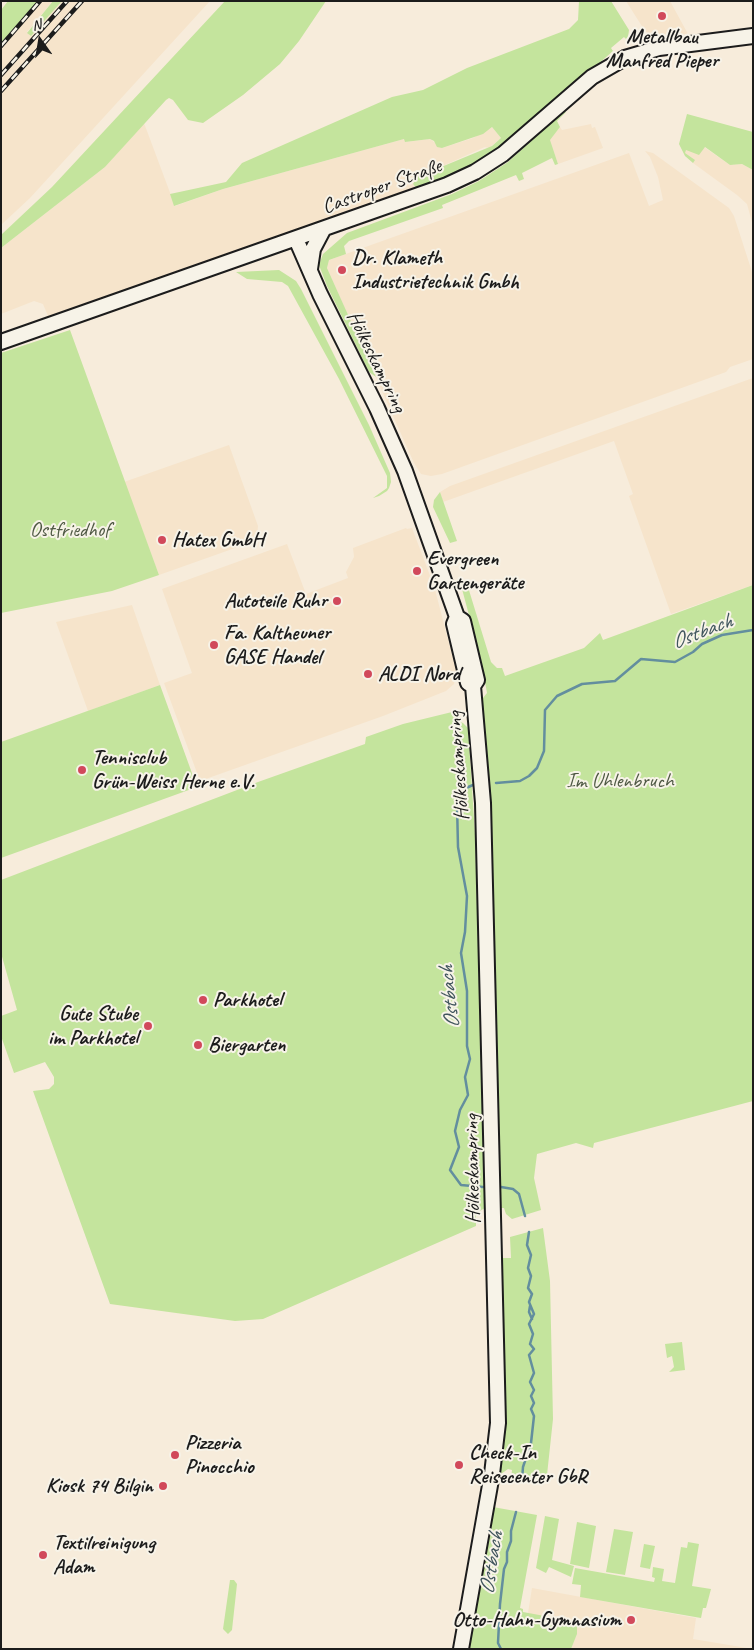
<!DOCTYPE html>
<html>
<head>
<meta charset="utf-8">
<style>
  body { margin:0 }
  #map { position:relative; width:754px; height:1650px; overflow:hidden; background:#f7ecdb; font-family:Caveat,sans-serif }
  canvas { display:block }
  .frame { position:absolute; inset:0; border:2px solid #1c1c1c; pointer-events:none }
  .north { position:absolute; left:15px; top:15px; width:50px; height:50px; -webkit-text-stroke:4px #f7f3e8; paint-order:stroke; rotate:347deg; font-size:14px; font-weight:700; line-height:20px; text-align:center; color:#1c1c1c }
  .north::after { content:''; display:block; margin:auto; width:18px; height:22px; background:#1c1c1c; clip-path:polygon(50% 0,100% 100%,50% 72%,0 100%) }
</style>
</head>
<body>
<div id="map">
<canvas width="754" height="1650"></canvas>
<div class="frame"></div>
<div class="north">N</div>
</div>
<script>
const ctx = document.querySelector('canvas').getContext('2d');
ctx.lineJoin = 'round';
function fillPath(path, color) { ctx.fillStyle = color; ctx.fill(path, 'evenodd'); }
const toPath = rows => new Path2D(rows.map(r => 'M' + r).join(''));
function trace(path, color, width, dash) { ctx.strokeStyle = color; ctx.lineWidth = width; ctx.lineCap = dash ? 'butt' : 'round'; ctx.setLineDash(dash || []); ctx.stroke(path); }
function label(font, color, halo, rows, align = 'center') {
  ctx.font = font + ' Caveat,sans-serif'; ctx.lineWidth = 4; ctx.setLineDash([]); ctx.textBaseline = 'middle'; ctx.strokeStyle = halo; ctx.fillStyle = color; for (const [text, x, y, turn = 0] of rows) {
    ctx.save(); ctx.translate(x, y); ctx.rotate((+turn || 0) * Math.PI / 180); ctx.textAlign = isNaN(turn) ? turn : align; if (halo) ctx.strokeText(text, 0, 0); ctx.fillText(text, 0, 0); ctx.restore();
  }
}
fillPath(toPath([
  [38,1,53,1,27,32,31,36,62,1,210,1,30,198,1,225,1,43],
  [626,1,670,1,688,34,660,38,652,37,645,31],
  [144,123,175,206,223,189,404,139,406,142,430,139,442,148,473,138,492,127,501,138,489,148,485,147,416,178,413,184,415,188,48,316,43,304,34,301,1,314,1,248,105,167],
  [591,124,592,128,595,127,603,148,558,164,549,140,560,127,562,130],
  [704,147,730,165,742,164,753,170,753,226,747,204,737,195,693,163,694,160,684,153,686,150,698,153],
  [645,151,653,153,729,208,734,216,753,275,753,359,730,367,726,372,442,474,431,476,421,474,414,463,327,268,329,260,629,153,649,206,663,200,658,177,650,157],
  [753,378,753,585,671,614,629,496,633,494,614,441,443,502,440,492,450,486],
  [229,445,258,526,257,536,252,542,159,575,124,482],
  [406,528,407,529,412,528,434,586,456,670,454,684,446,691,383,716,200,781,164,683,192,673,162,589,287,544,306,594,348,578,346,572,354,557,353,548],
  [132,605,160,685,88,711,56,622],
  [532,1588,696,1618,693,1639,753,1649,571,1649,577,1634,528,1613]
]), '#f6e4cb');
fillPath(toPath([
  [8,1,38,1,1,43,1,10],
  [53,1,62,1,31,36,27,33],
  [225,1,326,1,299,41,280,64,243,95,203,123,188,120,173,100,169,98,166,100,105,167,1,248,1,235,52,187],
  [579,1,611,1,629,30,628,37,626,39,624,37,611,48,613,51,503,148,478,164,417,189,413,184,417,177,492,146,501,138,492,127,483,134,442,148,437,147,434,141,430,139,405,142,404,139,223,189,174,206,170,194,226,182,242,163,392,97,423,90,467,68,569,29,578,20],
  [563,112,566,112,557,121,560,127,550,140,558,164,555,165,552,158,522,173,524,179,519,181,516,175,442,205,443,208,349,241,344,246,346,254,329,260,327,268,376,377,369,372,327,286,319,265,323,254,347,233,452,194,479,181,508,162],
  [687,114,753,132,753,170,742,164,730,165,705,147,699,155,686,150,685,153,695,160,693,163,685,156,679,144],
  [279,270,296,281,301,289,369,425,390,473,391,482,389,488,387,491,379,496,373,498,387,488,387,476,339,379,288,286,282,282,247,279,236,272],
  [70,330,159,575,112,591,1,613,1,353],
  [440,492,457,541,450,543,433,507,434,500],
  [753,585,753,1101,594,1143,593,1148,576,1143,537,1154,534,1178,541,1210,512,1219,506,1214,504,1208,500,1208,495,997,483,714,483,698,487,693,481,660,462,589,468,587,491,662,497,668,502,668,505,676,584,648,600,633,603,640],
  [160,685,197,787,1,858,1,742],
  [452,712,456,720,463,723,468,728,475,834,485,1208,476,1213,476,1226,263,1319,235,1321,110,1304,33,1091,49,1089,54,1084,54,1077,45,1062,14,1073,1,1036,1,1016,17,1010,1,953,1,880,258,782,365,744,366,737,403,724],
  [543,1228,550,1281,553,1419,547,1475,543,1485,511,1479,512,1470,508,1469,501,1474,500,1468,505,1421,501,1258,511,1258,510,1237],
  [682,1342,685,1370,669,1372,674,1367,672,1356,667,1358,665,1344],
  [493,1507,537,1515,520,1608,523,1609,523,1612,577,1622,577,1634,571,1649,466,1649],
  [545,1516,559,1519,552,1560,574,1566,571,1577,549,1567,546,1573,536,1568],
  [577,1522,596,1526,589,1568,570,1564],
  [614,1529,633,1532,625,1575,606,1572],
  [688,1542,699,1544,692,1586,711,1589,706,1608,703,1608,701,1618,580,1597,581,1585,572,1584,575,1568,654,1582,655,1578,652,1577,653,1567,664,1569,662,1581,675,1583,681,1547,687,1548],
  [644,1544,655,1546,650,1569,640,1567],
  [230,1580,234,1580,237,1584,232,1630,228,1634,223,1629]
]), '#c4e49d');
trace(toPath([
  [496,783,520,781,529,776,537,768,544,751,545,710,557,696,582,684,615,681,641,659,675,662,693,652,702,644,722,635,753,630],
  [473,785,459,791,457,804,458,847,467,896,465,932,461,953,467,991,467,1046,470,1059,465,1077,468,1095,460,1110,455,1131,459,1147,450,1170,461,1185,483,1187],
  [501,1187,513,1189,519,1194,525,1216],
  [530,1306,529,1312,532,1319],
  [522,1480,523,1467,531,1443,534,1416,531,1409,534,1403,531,1396,534,1390,530,1382,534,1373,529,1355,534,1349,530,1344,533,1334,529,1324,534,1314,529,1302,532,1294,528,1288,531,1276,528,1268,531,1255,527,1245,529,1232],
  [501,1649,498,1643,500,1604,504,1569,507,1562,507,1552,511,1541,511,1531,516,1512]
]), '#638e9e', 2.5);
const major = toPath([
  [296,239,320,294,377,408,405,471,457,617,463,621,477,680,473,686,483,803,498,1423,492,1474,461,1649],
  [310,269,313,249,323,230],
  [1,342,447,185,475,172,503,154,592,77,625,58,659,48,753,36],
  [457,617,454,624,468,683,473,686]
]);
trace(major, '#1c1c1c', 18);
trace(major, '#f7f3e8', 14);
const rail = toPath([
  [1,46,40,1],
  [1,75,67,1],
  [1,91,82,1]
]);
trace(rail, '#1c1c1c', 4.5);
trace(rail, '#f7f3e8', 2.5, [8]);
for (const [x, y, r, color] of [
  [662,16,5,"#d1495b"],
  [342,270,5,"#d1495b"],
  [162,540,5,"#d1495b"],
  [417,571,5,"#d1495b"],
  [337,601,5,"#d1495b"],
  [214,645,5,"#d1495b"],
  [368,674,5,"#d1495b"],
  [82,770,5,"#d1495b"],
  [203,1000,5,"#d1495b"],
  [148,1026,5,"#d1495b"],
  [198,1045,5,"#d1495b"],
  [175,1455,5,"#d1495b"],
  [459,1465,5,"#d1495b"],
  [163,1486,5,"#d1495b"],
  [43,1555,5,"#d1495b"],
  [631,1620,5,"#d1495b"]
]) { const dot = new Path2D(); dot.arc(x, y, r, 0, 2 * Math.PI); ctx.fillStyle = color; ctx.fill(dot); trace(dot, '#f7f3e8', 2); }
label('bold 21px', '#1c1c1c', '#f7f3e8', [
  ["Metallbau",662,37,"center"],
  ["Manfred Pieper",662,61,"center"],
  ["Dr. Klameth",352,258],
  ["Industrietechnik Gmbh",352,282],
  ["Hatex GmbH",172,540],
  ["Evergreen",427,559],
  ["Gartengeräte",427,583],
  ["Autoteile Ruhr",327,601,"right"],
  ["Fa. Kaltheuner",224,633],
  ["GASE Handel",224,657],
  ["ALDI Nord",378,674],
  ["Tennisclub",92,758],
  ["Grün-Weiss Herne e.V.",92,782],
  ["Parkhotel",213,1000],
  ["Gute Stube",138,1014,"right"],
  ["im Parkhotel",138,1038,"right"],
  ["Biergarten",208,1045],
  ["Pizzeria",185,1443],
  ["Pinocchio",185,1467],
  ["Check-In",469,1453],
  ["Reisecenter GbR",469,1477],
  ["Kiosk 74 Bilgin",153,1486,"right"],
  ["Textilreinigung",53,1543],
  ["Adam",53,1567],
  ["Otto-Hahn-Gymnasium",621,1620,"right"]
], 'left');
label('21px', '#1c1c1c', '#f7f3e8', [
  ["Castroper Straße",382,187,-20],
  ["Hölkeskampring",376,362,64],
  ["Hölkeskampring",459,766,-94],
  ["Hölkeskampring",473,1169,-91]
]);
label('21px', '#4e5843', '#f7f3e8', [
  ["Ostfriedhof",70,530],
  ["Im Uhlenbruch",620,781]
]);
label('italic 22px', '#40555d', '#f7f3e8', [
  ["Ostbach",702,632,-21],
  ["Ostbach",450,997,-96],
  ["Ostbach",492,1563,-81]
]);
</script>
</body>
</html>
